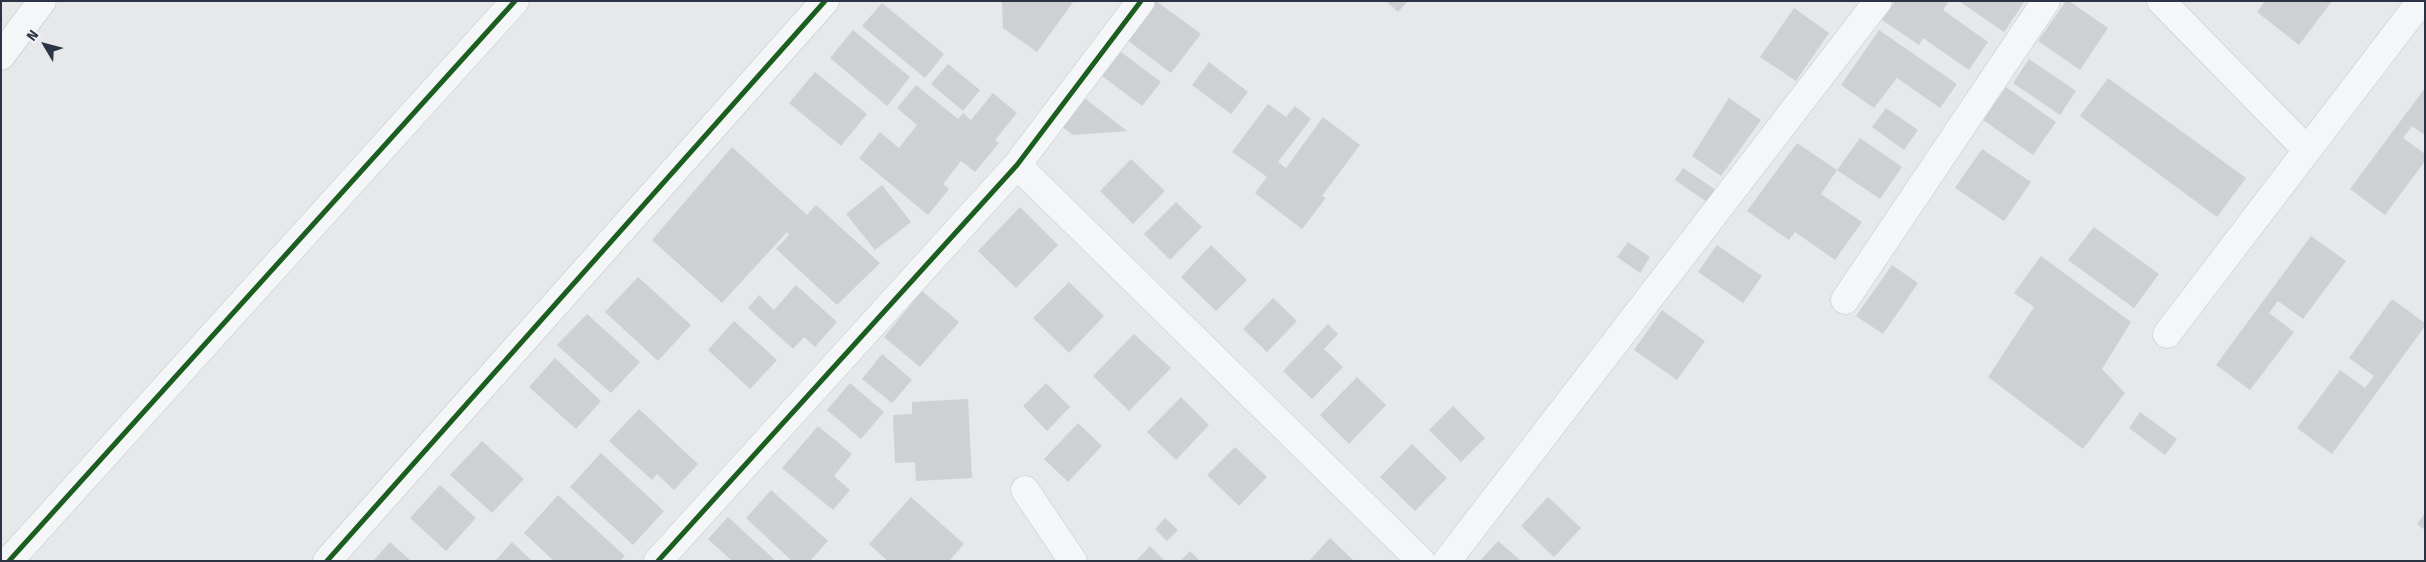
<!DOCTYPE html>
<html>
<head>
<meta charset="utf-8">
<style>
  body { margin:0 }
  #map { position:relative; width:2426px; height:562px; overflow:hidden; background:#e6e8ea; font-family:"Fira Sans",sans-serif }
  canvas { display:block }
  .frame { position:absolute; inset:0; border:2px solid #2b3445; pointer-events:none }
  .north { position:absolute; left:20px; top:20px; width:50px; height:50px; -webkit-text-stroke:4px #f4f6f9; paint-order:stroke; rotate:307deg; font-size:14px; font-weight:700; line-height:20px; text-align:center; color:#2b3445 }
  .north::after { content:''; display:block; margin:auto; width:18px; height:22px; background:#2b3445; clip-path:polygon(50% 0,100% 100%,50% 72%,0 100%) }
</style>
</head>
<body>
<div id="map">
<canvas width="2426" height="562"></canvas>
<div class="frame"></div>
<div class="north">N</div>
</div>
<script>
const ctx = document.querySelector('canvas').getContext('2d');
ctx.lineJoin = 'round';
function fillPath(path, color) { ctx.fillStyle = color; ctx.fill(path, 'evenodd'); }
const toPath = rows => new Path2D(rows.map(r => 'M' + r).join(''));
function trace(path, color, width, dash) { ctx.strokeStyle = color; ctx.lineWidth = width; ctx.lineCap = dash ? 'butt' : 'round'; ctx.setLineDash(dash || []); ctx.stroke(path); }
fillPath(toPath([
  [1002,1,1074,1,1037,52,1003,28],
  [1156,1,1201,34,1171,73,1127,40],
  [1386,1,1408,1,1398,12],
  [1895,1,1949,1,1943,10,1988,42,1969,70,1923,38,1919,45,1882,20],
  [1959,1,2025,1,2004,32],
  [2066,1,2069,1,2108,28,2080,70,2038,41],
  [2265,1,2332,1,2299,45,2257,12],
  [882,3,944,54,925,78,862,26],
  [1794,8,1829,33,1796,81,1760,57],
  [853,30,910,77,887,106,830,58],
  [1879,30,1957,84,1940,108,1897,78,1874,108,1841,85],
  [1121,52,1161,82,1142,106,1102,76],
  [2029,59,2076,91,2060,115,2013,83],
  [1209,62,1248,92,1231,114,1192,85],
  [948,64,980,90,963,111,931,84],
  [815,72,867,114,841,146,789,103],
  [2108,78,2246,178,2217,217,2080,116],
  [916,85,958,119,963,113,971,120,993,93,1017,113,995,140,999,143,975,172,961,161,943,184,949,189,928,215,859,158,880,132,899,148,917,125,897,108],
  [2006,87,2056,122,2033,155,1983,120],
  [2425,88,2425,135,2412,126,2403,138,2425,154,2425,161,2385,215,2350,189],
  [1083,97,1127,131,1073,135,1061,126],
  [1729,98,1761,120,1721,176,1692,156],
  [1268,104,1286,117,1295,106,1311,119,1278,162,1286,168,1323,117,1360,145,1322,196,1326,198,1302,229,1255,193,1267,177,1232,152],
  [1886,108,1918,130,1904,150,1872,127],
  [1860,138,1902,167,1880,199,1837,170],
  [1797,143,1837,170,1821,194,1862,222,1835,260,1795,232,1789,240,1747,211],
  [732,147,807,215,816,205,880,263,837,305,776,249,789,235,787,232,722,303,652,240],
  [1982,149,2031,182,2004,221,1955,188],
  [1131,159,1165,191,1133,224,1100,191],
  [1683,168,1722,194,1714,207,1675,180],
  [882,185,911,222,875,250,846,214],
  [1176,202,1202,227,1170,260,1144,234],
  [1020,207,1058,245,1016,288,978,251],
  [2094,227,2159,274,2134,308,2068,260],
  [2311,236,2346,261,2303,319,2278,301,2269,313,2294,332,2250,390,2216,365],
  [1628,242,1650,257,1640,273,1617,257],
  [1211,245,1247,280,1216,311,1181,277],
  [1717,245,1762,276,1743,303,1698,272],
  [2041,256,2131,322,2102,369,2125,393,2083,449,1988,377,2034,307,2014,293],
  [1892,265,1918,283,1883,334,1856,316],
  [638,277,691,325,658,361,605,312],
  [1069,282,1104,316,1069,353,1033,318],
  [796,285,837,322,815,347,804,337,793,349,748,308,759,295,774,310],
  [922,291,959,322,920,367,884,337],
  [1273,298,1297,321,1267,352,1243,329],
  [2392,299,2425,323,2425,326,2332,454,2297,428,2340,370,2365,388,2374,376,2349,358],
  [1662,310,1705,341,1677,380,1634,350],
  [587,314,640,362,611,393,557,345],
  [734,321,777,360,750,389,708,350],
  [1328,324,1338,334,1324,349,1343,367,1312,399,1283,371],
  [1134,334,1171,368,1129,411,1093,376],
  [882,354,912,380,892,403,862,379],
  [555,358,601,401,576,429,529,387],
  [1357,377,1386,405,1349,444,1320,415],
  [850,383,884,412,861,439,827,410],
  [1046,383,1070,407,1047,431,1023,406],
  [1181,397,1209,425,1176,460,1147,432],
  [968,399,972,478,916,481,915,462,895,463,893,415,912,414,912,402],
  [1453,406,1485,438,1461,462,1429,430],
  [639,409,698,464,674,490,657,474,652,480,609,441],
  [2140,412,2177,439,2165,455,2129,428],
  [1078,423,1102,446,1068,482,1044,459],
  [818,426,852,454,834,476,850,490,833,510,782,468],
  [482,441,524,479,492,513,450,475],
  [1412,444,1447,478,1415,511,1380,477],
  [1235,447,1267,477,1239,506,1207,475],
  [601,453,664,511,633,545,570,487],
  [440,485,476,518,446,551,410,518],
  [771,490,828,541,810,561,792,561,746,518],
  [558,495,625,556,620,561,554,561,524,533],
  [911,497,964,544,949,561,888,561,869,544],
  [1548,497,1581,528,1554,557,1521,526],
  [2425,513,2425,530,2417,524],
  [728,517,776,561,732,561,708,539],
  [1165,518,1178,530,1167,541,1155,529],
  [1330,538,1354,561,1309,561],
  [1498,541,1521,561,1480,561],
  [390,542,411,561,373,561],
  [512,542,532,561,495,561],
  [1150,546,1165,561,1136,561],
  [1190,551,1200,561,1180,561]
]), '#ced0d3');
const minor = toPath([
  [2161,1,2307,150],
  [1,56,42,1],
  [1017,165,1421,561],
  [1845,300,2046,1],
  [2167,334,2421,1],
  [1025,490,1073,561],
  [9,561,515,1],
  [327,561,825,1],
  [658,561,1017,165,1141,1],
  [1447,561,1878,1]
]);
trace(minor, '#c4c6c8', 29);
trace(minor, '#f5f6f7', 28);
trace(toPath([
  [9,561,515,1],
  [327,561,825,1],
  [658,561,1017,165,1141,1]
]), '#1b5e20', 5);
</script>
</body>
</html>
